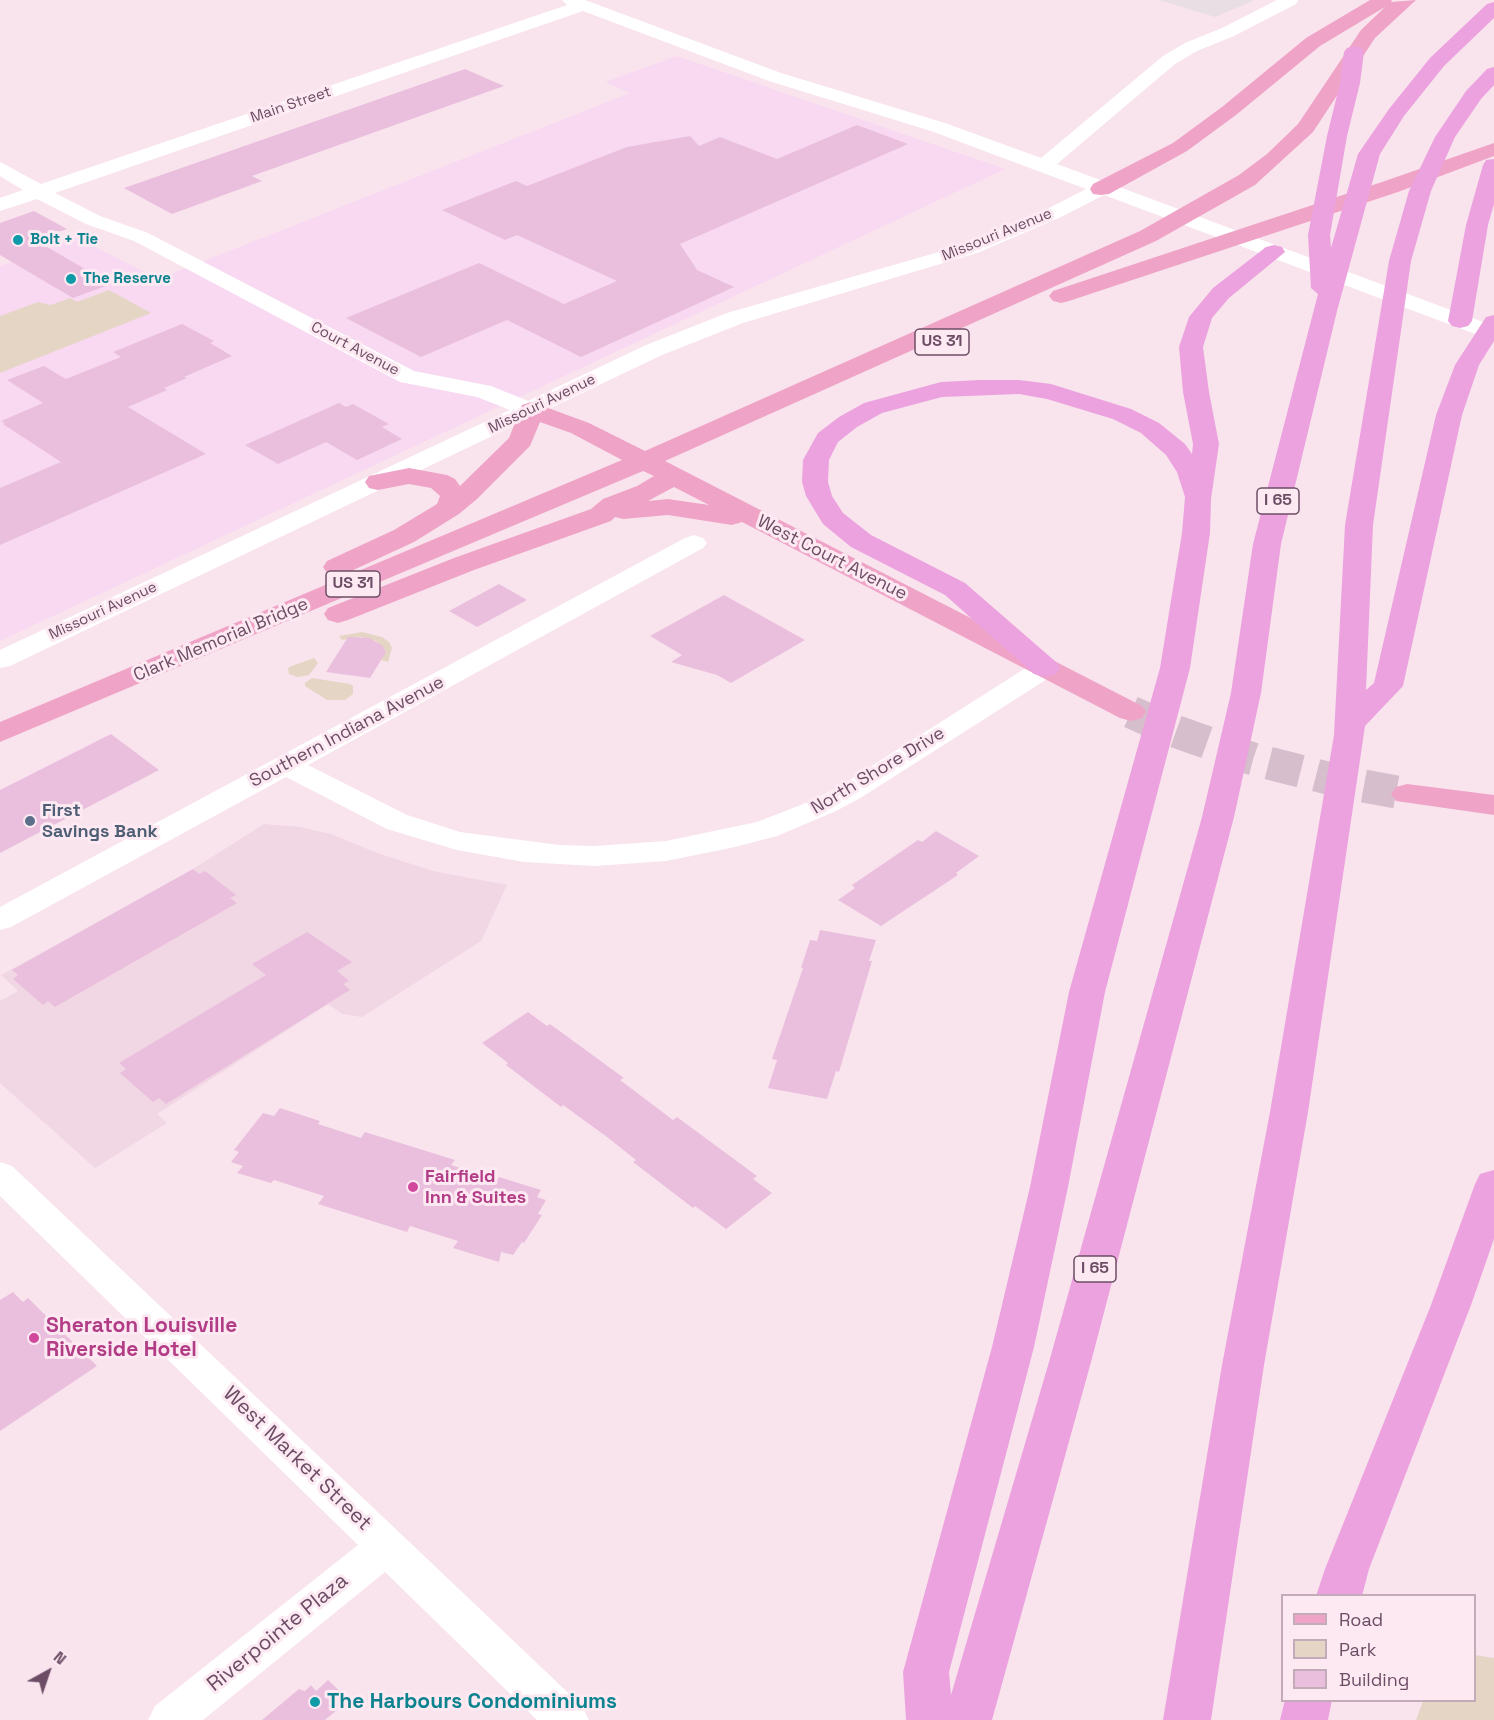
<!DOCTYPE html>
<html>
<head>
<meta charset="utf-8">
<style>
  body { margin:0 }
  #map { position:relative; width:1494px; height:1720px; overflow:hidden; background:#f9e4ee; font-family:"Space Grotesk",sans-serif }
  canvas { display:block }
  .legend { position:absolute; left:1281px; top:1594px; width:195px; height:108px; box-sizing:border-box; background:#fce9f2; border:2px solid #c3abba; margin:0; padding:8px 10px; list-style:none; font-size:18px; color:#6d4d65 }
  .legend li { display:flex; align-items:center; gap:12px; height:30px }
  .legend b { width:30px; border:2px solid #c3abba }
  .north { position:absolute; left:18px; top:1642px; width:60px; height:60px; -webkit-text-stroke:4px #fce9f2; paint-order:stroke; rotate:40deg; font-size:16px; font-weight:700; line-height:24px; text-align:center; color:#6d4d65 }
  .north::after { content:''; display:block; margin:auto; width:21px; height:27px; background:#6d4d65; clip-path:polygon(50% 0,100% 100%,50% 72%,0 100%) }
</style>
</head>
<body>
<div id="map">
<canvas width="1494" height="1720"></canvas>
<ul class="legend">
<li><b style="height:8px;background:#efa4c7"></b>Road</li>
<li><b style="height:16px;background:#e4d5c5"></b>Park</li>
<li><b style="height:16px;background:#eabfdd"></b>Building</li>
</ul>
<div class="north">N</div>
</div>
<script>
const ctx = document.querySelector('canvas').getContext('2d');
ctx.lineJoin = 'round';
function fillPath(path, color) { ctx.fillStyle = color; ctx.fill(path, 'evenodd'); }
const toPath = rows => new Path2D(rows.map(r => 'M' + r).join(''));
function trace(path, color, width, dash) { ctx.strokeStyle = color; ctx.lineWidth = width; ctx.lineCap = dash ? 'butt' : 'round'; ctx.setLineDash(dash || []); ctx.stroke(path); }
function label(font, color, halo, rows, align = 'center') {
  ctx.font = font + ' "Space Grotesk",sans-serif'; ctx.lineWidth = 6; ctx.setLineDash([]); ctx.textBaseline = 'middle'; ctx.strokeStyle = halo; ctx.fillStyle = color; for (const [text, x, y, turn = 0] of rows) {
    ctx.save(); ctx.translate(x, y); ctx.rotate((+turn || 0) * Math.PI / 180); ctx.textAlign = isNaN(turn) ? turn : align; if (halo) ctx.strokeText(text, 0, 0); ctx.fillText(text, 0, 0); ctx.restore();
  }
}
fillPath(toPath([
  [264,824,300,827,331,834,377,853,433,871,507,885,481,941,362,1017,342,1014,328,1004,157,1114,167,1123,95,1168,0,1083,0,1001,18,991,1,975,193,869]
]), '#f1d6e4');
fillPath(toPath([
  [677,56,1005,169,0,641,0,266,77,238,158,279,630,93,605,82]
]), '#f8d9f1');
fillPath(toPath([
  [1159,0,1255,0,1215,17]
]), '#e9dee4');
fillPath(toPath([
  [109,290,151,313,0,373,0,316,38,302,51,305,70,298,77,302],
  [362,632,382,637,389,642,392,648,388,662,381,660,385,650,376,641,360,637,342,640,339,636],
  [314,658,318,663,309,675,297,677,289,674,288,668,292,666],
  [312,678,350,684,353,686,353,694,345,700,327,700,305,686,305,683],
  [1475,1655,1494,1658,1494,1720,1416,1720,1423,1701,1474,1700]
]), '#e4d5c5');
fillPath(toPath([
  [465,69,504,86,252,176,262,181,172,214,124,188],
  [857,125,908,144,680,244,697,270,734,287,581,357,507,320,421,357,346,318,479,263,564,304,617,281,517,235,505,240,442,210,516,181,527,186,627,147,690,136,699,146,720,137,777,159],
  [34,211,67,229,35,240,111,284,73,298,0,255,0,223],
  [182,324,214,341,210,343,232,356,184,377,187,378,164,388,167,390,128,407,206,454,0,545,0,488,61,462,3,424,5,423,1,421,43,403,7,380,44,366,66,379,121,357,113,352],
  [339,403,346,407,353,404,389,424,382,427,402,439,357,460,326,442,278,464,245,445],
  [499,584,527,600,477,627,449,611],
  [724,595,805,640,731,683,717,675,671,662,682,655,650,636],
  [348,637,369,638,382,645,386,652,370,678,326,672],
  [111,734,159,770,0,853,0,790],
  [936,831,979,856,956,873,958,875,881,926,838,900,855,888,852,885,899,853,918,840,922,842],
  [193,869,199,874,205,871,236,895,230,898,237,903,55,1007,48,1001,43,1005,13,979,18,975,12,970],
  [820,930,876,940,869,961,872,961,839,1072,836,1071,827,1099,768,1088,777,1060,772,1059,803,968,801,968,810,940,817,941],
  [307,932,352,962,337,971,349,981,343,984,350,990,166,1104,159,1098,153,1102,120,1073,126,1069,119,1063,266,975,252,964],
  [528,1012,547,1026,550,1024,624,1078,620,1080,673,1120,677,1117,757,1176,753,1179,772,1193,726,1229,695,1206,693,1208,633,1162,636,1160,607,1137,563,1105,561,1107,506,1065,508,1063,482,1043],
  [280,1108,320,1121,318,1124,361,1138,365,1132,455,1160,451,1165,497,1180,499,1177,541,1190,537,1197,546,1200,538,1214,542,1215,524,1243,522,1242,513,1255,501,1252,499,1262,453,1248,458,1241,410,1226,407,1232,318,1204,324,1196,274,1180,271,1183,237,1173,243,1166,231,1162,239,1152,234,1150,263,1113,274,1116],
  [13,1292,23,1302,28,1298,97,1366,0,1431,0,1300],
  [328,1680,349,1700,325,1720,262,1720,299,1689,305,1691,311,1685,316,1691]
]), '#eabfdd');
trace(toPath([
  [1131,712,1169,729,1253,759,1347,783,1407,794]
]), '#d6becc', 33, [33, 16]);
fillPath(toPath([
  [562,0,585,0,781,73,945,123,1041,158,1163,56,1185,43,1222,28,1277,0,1298,0,1296,4,1234,36,1197,51,1175,64,1057,164,1494,326,1494,341,1104,195,1061,217,977,253,743,323,662,355,10,666,0,668,0,650,510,410,477,397,400,382,134,241,86,224,37,199,0,211,0,198,23,190,0,176,0,162,41,184,567,5,562,0],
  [583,11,769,81,931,131,1086,189,1047,209,963,245,727,313,646,345,528,401,491,386,414,371,148,233,100,216,55,193,583,11],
  [694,535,703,538,707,543,703,548,308,765,407,815,460,832,559,845,594,846,666,841,757,822,816,799,842,785,1035,662,1045,660,1055,662,1059,668,1055,674,862,797,836,811,777,836,735,847,666,861,594,866,524,862,457,850,387,829,286,777,11,927,0,930,0,907,685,538,694,535],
  [0,1162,12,1166,401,1534,582,1706,589,1720,537,1720,385,1572,203,1720,148,1720,155,1706,358,1545,0,1196,0,1162]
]), '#fff');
fillPath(toPath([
  [1370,0,1392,0,1391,2,1416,0,1375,38,1313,132,1255,185,1156,241,665,461,1142,706,1146,712,1142,718,1131,721,1120,718,742,522,732,525,668,515,623,519,615,517,611,521,474,570,348,620,338,623,328,620,324,614,328,608,454,558,591,509,603,499,637,486,654,476,643,471,0,742,0,722,622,460,571,433,540,422,530,446,477,499,459,514,414,542,347,573,337,575,327,573,323,567,327,561,394,530,437,504,440,496,431,488,409,484,378,490,369,488,365,482,369,476,409,468,447,475,455,479,460,486,509,438,522,405,531,402,540,405,589,423,645,451,1140,231,1239,175,1267,154,1298,124,1361,30,1385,7,1320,46,1236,115,1187,151,1109,194,1101,195,1093,194,1090,189,1093,184,1173,143,1222,107,1306,38,1370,0],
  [674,487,709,505,668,499,648,501,674,487],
  [1494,143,1494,156,1398,192,1069,301,1061,303,1053,301,1049,296,1053,291,1382,182,1494,143],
  [1407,784,1494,795,1494,815,1396,801,1391,794,1396,787,1407,784]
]), '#efa4c7');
fillPath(toPath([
  [1494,2,1494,18,1444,66,1404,116,1380,154,1337,311,1281,544,1261,693,1234,817,1091,1362,992,1720,906,1720,903,1672,992,1347,1030,1187,1069,992,1160,668,1182,533,1185,497,1177,472,1166,455,1141,433,1113,419,1047,399,1019,394,942,397,882,413,857,427,838,442,829,460,828,482,832,496,843,513,871,535,965,583,1056,662,1060,668,1056,674,1045,677,1034,674,945,595,851,547,823,524,806,496,802,482,803,460,818,433,839,417,864,403,941,382,980,380,1019,380,1051,384,1131,409,1159,423,1185,444,1192,454,1193,444,1183,392,1179,347,1189,317,1213,288,1266,247,1274,245,1282,247,1285,252,1229,298,1212,318,1203,347,1209,392,1219,444,1211,499,1210,533,1190,668,1105,992,1068,1187,1034,1347,949,1672,951,1695,1049,1362,1202,817,1231,693,1253,544,1318,294,1311,288,1308,235,1327,136,1340,83,1344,52,1347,48,1354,46,1361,48,1364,52,1360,83,1347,136,1330,235,1331,248,1358,154,1389,109,1430,58,1487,4,1494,2],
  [1494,67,1494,85,1481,99,1455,137,1431,191,1411,261,1373,525,1366,690,1374,683,1436,415,1455,365,1486,317,1494,315,1494,341,1479,365,1462,415,1403,686,1365,726,1308,1112,1264,1365,1211,1720,1163,1720,1222,1365,1270,1112,1334,735,1345,525,1389,261,1409,191,1435,137,1466,91,1487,69,1494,67],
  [1494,159,1494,204,1488,225,1472,321,1468,326,1460,328,1452,326,1448,321,1466,225,1483,165,1486,160,1494,159],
  [1494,1170,1494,1239,1471,1305,1369,1569,1362,1596,1316,1596,1325,1569,1431,1305,1475,1184,1480,1174,1494,1170],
  [1285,1700,1332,1700,1328,1720,1280,1720,1285,1700]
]), '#eba2de');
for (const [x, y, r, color] of [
  [18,240,6,"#0f9aa8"],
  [71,279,6,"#0f9aa8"],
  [30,821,6,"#5c6f8a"],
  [413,1187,6,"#d1479c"],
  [34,1338,6,"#d1479c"],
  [315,1702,6,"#0f9aa8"]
]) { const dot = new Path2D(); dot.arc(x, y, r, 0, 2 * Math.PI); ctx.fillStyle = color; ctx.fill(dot); trace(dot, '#fce9f2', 2); }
label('15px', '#6d4d65', '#fce9f2', [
  ["Main Street",291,105,-19],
  ["Missouri Avenue",997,235,-22],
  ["Court Avenue",355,349,28],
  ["Missouri Avenue",542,404,-26],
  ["Missouri Avenue",103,611,-25]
]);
label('bold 15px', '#0d838f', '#fce9f2', [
  ["Bolt + Tie",30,240],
  ["The Reserve",83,279]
], 'left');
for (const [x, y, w] of [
  [942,342,54],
  [1278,501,42],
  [353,584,54],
  [1095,1269,42]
]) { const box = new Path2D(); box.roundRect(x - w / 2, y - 13, w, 26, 4.5); ctx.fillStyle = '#fce9f2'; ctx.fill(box); trace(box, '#6d4d65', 1.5); }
label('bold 16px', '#6d4d65', null, [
  ["US 31",942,342],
  ["I 65",1278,501],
  ["US 31",353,584],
  ["I 65",1095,1269]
]);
label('18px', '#6d4d65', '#fce9f2', [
  ["West Court Avenue",832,558,27],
  ["Clark Memorial Bridge",221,640,-23],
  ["Southern Indiana Avenue",347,732,-28],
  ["North Shore Drive",878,771,-31]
]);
label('bold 18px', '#4e5e75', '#fce9f2', [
  ["First",42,811],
  ["Savings Bank",42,832]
], 'left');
label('bold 18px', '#b23c85', '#fce9f2', [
  ["Fairfield",425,1177],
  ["Inn & Suites",425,1198]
], 'left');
label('bold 21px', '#b23c85', '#fce9f2', [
  ["Sheraton Louisville",46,1326],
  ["Riverside Hotel",46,1350]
], 'left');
label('21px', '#6d4d65', '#fce9f2', [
  ["West Market Street",297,1459,44],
  ["Riverpointe Plaza",278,1633,-39]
]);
label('bold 21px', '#0d838f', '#fce9f2', [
  ["The Harbours Condominiums",327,1702]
], 'left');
</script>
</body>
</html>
